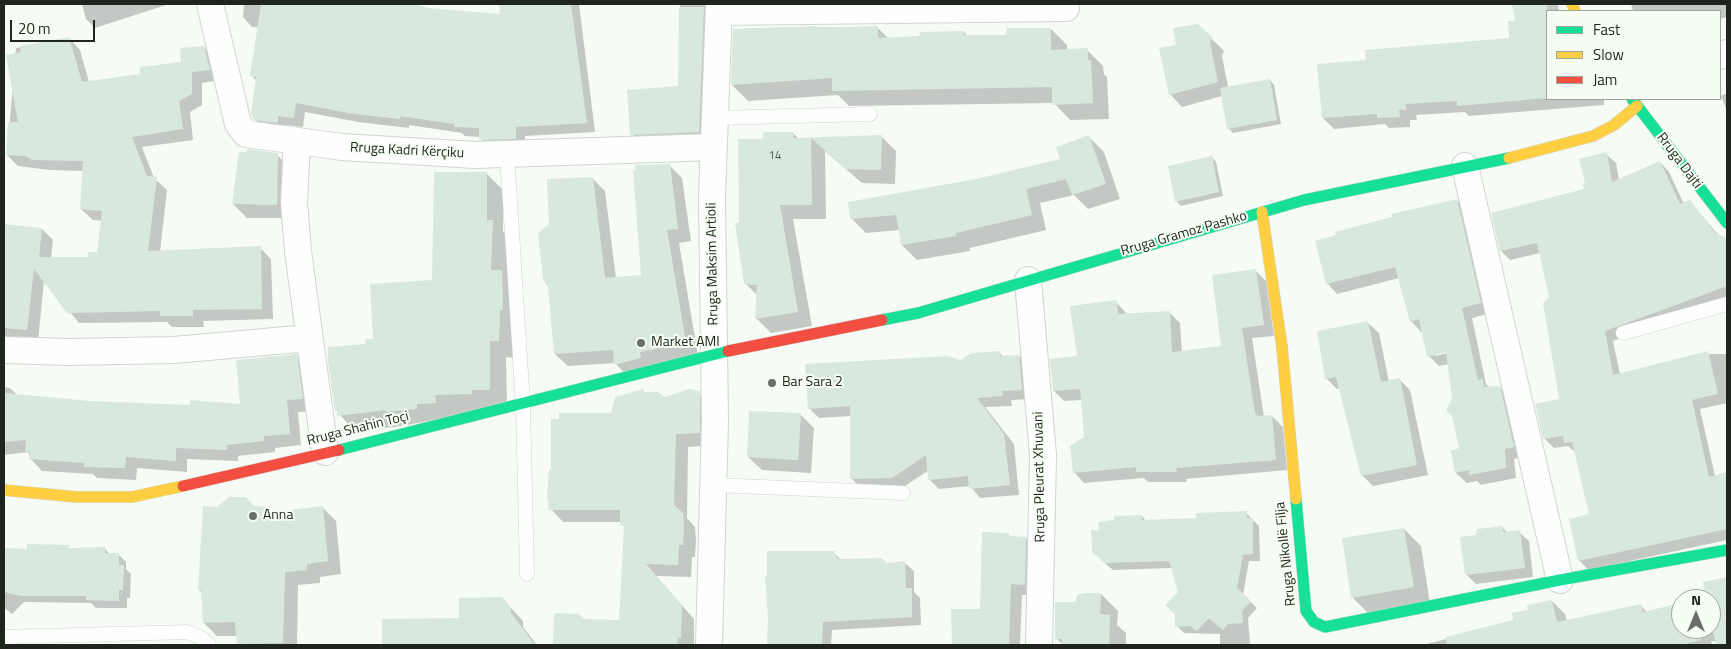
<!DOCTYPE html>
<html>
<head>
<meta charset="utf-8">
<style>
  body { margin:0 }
  #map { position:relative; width:1731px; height:649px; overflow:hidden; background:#f6fbf5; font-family:"Titillium Web",sans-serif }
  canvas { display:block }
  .frame { position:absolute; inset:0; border:5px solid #1f241e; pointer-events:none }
  .legend { position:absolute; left:1546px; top:10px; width:175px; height:90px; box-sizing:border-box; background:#f5fef2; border:1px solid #9fa79d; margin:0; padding:6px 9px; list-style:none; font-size:15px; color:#1f241e }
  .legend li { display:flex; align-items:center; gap:10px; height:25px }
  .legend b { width:25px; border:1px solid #9fa79d }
  .north { position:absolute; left:1671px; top:589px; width:50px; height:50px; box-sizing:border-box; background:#f5fef2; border:1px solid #9fa79d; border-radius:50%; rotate:0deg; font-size:14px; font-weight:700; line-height:20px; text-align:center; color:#1f241e }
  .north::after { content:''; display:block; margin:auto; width:18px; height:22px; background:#6a6f69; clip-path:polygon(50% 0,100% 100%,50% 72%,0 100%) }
  .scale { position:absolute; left:10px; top:20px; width:85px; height:22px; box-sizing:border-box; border:2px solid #1f241e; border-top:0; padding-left:6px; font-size:15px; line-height:18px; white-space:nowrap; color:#1f241e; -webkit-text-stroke:4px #f5fef2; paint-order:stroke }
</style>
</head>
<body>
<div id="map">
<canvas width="1731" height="649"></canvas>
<div class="frame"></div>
<ul class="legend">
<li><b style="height:6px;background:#16e098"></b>Fast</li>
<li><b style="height:6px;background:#ffcf43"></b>Slow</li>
<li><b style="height:6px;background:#f24e42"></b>Jam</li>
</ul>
<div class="north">N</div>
<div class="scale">20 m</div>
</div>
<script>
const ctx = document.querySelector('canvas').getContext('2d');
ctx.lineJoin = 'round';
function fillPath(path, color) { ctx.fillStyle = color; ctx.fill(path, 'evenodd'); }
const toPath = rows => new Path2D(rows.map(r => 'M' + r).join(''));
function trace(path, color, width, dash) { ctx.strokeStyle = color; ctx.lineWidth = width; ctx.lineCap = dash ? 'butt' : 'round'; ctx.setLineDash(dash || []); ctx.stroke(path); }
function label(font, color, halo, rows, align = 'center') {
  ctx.font = font + ' "Titillium Web",sans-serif'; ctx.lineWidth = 4; ctx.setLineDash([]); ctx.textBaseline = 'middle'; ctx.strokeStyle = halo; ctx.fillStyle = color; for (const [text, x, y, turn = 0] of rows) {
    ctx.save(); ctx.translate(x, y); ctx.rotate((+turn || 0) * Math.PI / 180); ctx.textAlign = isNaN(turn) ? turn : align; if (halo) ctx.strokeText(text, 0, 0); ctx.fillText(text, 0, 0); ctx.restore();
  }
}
fillPath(toPath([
  [82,4,165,4,166,5,95,28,86,19],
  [244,4,411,4,428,10,502,15,500,6,521,4,579,4,595,132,525,136,525,148,490,149,480,137,465,136,462,133,409,125,409,128,358,122,305,112,303,127,287,125,287,132,265,129,255,119,257,81,252,76,259,27,252,27,243,17],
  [680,4,716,4,708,141,640,143,632,134,679,87],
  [1513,4,1558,4,1559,11,1547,11,1547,99,1604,99,1604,105,1469,116,1465,112,1416,115,1417,120,1410,120,1410,127,1389,128,1385,124,1334,129,1323,118,1367,61,1510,39,1517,22],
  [1631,4,1727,4,1727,17,1720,19,1720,11,1633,11],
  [1198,25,1224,51,1222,56,1228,87,1270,80,1274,85,1281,124,1233,133,1228,128,1222,96,1182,107,1170,94,1178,46],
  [877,27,889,39,964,32,967,36,1008,36,1051,29,1067,45,1067,51,1087,50,1103,66,1104,74,1107,77,1109,119,1070,120,1054,103,849,106,838,95,748,101,732,85,734,30,757,28],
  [69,38,80,50,89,82,142,75,183,63,204,47,215,58,220,80,202,83,202,105,190,112,193,140,142,147,154,178,167,190,160,252,260,248,271,259,273,319,203,321,204,327,172,327,167,322,79,323,44,281,38,341,4,337,4,225,42,229,53,240,51,258,89,258,99,253,102,221,93,220,81,209,83,171,49,170,18,166,7,155,16,48],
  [1727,93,1727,111,1721,96],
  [793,133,799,139,881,136,896,151,895,184,862,183,825,151,826,219,793,219,812,326,771,333,756,318,758,296,745,283,740,223,764,140],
  [1089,137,1104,152,1120,199,1088,209,1074,195,1040,203,1046,230,970,248,970,251,917,260,902,245,900,230,866,233,851,218,976,180,1061,160],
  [1606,154,1616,163,1619,180,1660,162,1669,172,1684,204,1690,202,1727,245,1727,298,1613,341,1620,374,1704,354,1727,354,1727,403,1700,409,1715,476,1727,473,1727,540,1588,570,1579,560,1591,515,1575,452,1568,446,1554,448,1544,438,1561,400,1551,298,1540,253,1510,260,1501,251,1493,214,1585,190],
  [277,155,291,168,290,218,247,218,233,204],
  [1212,157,1216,162,1223,196,1181,206,1177,202],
  [669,165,682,178,691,241,679,243,698,356,628,377,615,363,568,366,555,354,550,224,592,178,605,191,616,278,642,276],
  [487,174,503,190,503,232,509,238,508,277,518,288,515,358,506,357,507,406,402,426,355,432,336,410,367,345,433,282],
  [1457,200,1467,211,1491,313,1472,318,1486,384,1490,388,1500,387,1510,397,1524,457,1514,459,1516,478,1481,485,1477,481,1467,483,1456,473,1460,449,1449,364,1439,366,1429,356,1423,331,1421,332,1411,321,1399,278,1337,294,1327,283],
  [1452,350,1452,352,1435,356,1435,354],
  [1256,271,1266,281,1274,336,1252,338,1264,417,1272,416,1283,427,1287,470,1186,479,1187,482,1148,482,1144,478,1084,483,1074,472,1085,438,1082,400,1064,401,1054,391,1116,302,1127,314,1169,312,1180,323,1182,352,1223,347],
  [1368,323,1379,333,1389,382,1400,380,1410,390,1428,475,1373,486,1362,475,1340,388,1337,389,1326,378],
  [999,353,1004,357,1019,356,1029,366,1031,399,1011,400,1012,406,985,407,1014,444,1019,495,980,498,970,486,939,489,929,479,929,470,902,488,861,488,851,478,851,416,819,418,809,408,960,361],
  [296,355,308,367,314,411,298,412,301,445,275,448,275,452,238,456,238,461,187,459,187,472,137,468,136,480,97,478,93,474,42,471,31,459,28,452,4,455,4,387,10,388,18,396,90,402,191,407,242,405],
  [643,391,646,394,665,398,699,393,712,405,712,445,688,447,687,518,695,527,696,541,695,557,692,557,691,577,656,576,694,619,694,645,554,645,555,614,584,620,620,621,625,528,621,522,563,522,551,509,612,414],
  [800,414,814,428,811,473,762,470,748,457],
  [254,507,273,513,322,507,336,521,341,574,320,577,320,583,298,585,297,645,239,645,237,636,217,636,204,623,202,593,199,590],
  [1246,513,1259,526,1260,561,1249,561,1243,595,1257,608,1248,618,1250,645,1220,645,1220,634,1184,633,1177,626,1179,592,1172,568,1113,570,1100,559,1100,531,1142,516,1146,521,1198,520],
  [1502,527,1508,533,1519,532,1529,541,1533,577,1476,584,1466,574,1477,536],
  [1404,529,1421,546,1430,604,1369,614,1352,597],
  [1008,534,1012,538,1026,538,1037,549,1036,595,1022,595,1020,645,952,645,952,610,982,610],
  [68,547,71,549,105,549,110,554,118,554,126,562,126,569,131,574,130,598,127,598,127,608,96,608,91,603,24,602,12,614,4,608,4,550,28,551],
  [833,552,842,561,887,564,905,563,914,571,914,592,920,598,921,625,832,630,831,645,768,645,769,618],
  [1727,578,1727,643,1711,641,1712,645,1423,645,1515,621,1530,611,1552,601,1565,614,1567,622,1641,606,1647,612,1681,604,1681,629,1711,629,1711,599,1705,599,1708,598,1704,583],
  [1101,594,1118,611,1117,625,1126,633,1126,645,1063,645,1056,638,1076,603],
  [502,598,523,621,523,627,537,645,383,645,383,620,460,619]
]), '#0003');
fillPath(toPath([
  [261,4,415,4,428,8,500,14,499,5,571,4,587,123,516,127,516,139,479,140,479,128,454,127,454,124,400,116,400,119,348,113,296,103,294,118,278,116,278,123,254,120,251,114,256,77,250,76],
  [1512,4,1547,4,1547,98,1457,106,1457,101,1406,104,1406,110,1399,110,1400,117,1377,118,1377,114,1322,118,1317,64,1366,60,1365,50,1509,38,1508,21,1515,21],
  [679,7,704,7,699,132,630,135,627,90,678,86],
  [1198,24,1212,37,1210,43,1218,82,1169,95,1159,48,1176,45,1173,28],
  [817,26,817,28,878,26,878,38,919,36,920,32,964,31,964,35,1006,35,1007,28,1051,28,1051,50,1088,48,1088,60,1091,60,1093,103,1052,105,1052,87,832,91,832,78,731,85,733,29],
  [69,37,82,82,140,74,140,67,181,62,180,48,204,46,210,70,192,72,192,94,179,101,183,129,132,137,147,176,157,177,148,251,261,246,262,309,193,310,193,316,160,316,160,311,67,313,34,269,27,330,4,328,4,224,42,228,39,257,88,257,88,252,97,252,102,211,80,209,83,161,33,160,26,156,6,155,8,122,18,122,6,55,21,52,20,46],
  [1270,79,1277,120,1227,129,1220,88],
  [763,132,794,132,793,138,882,135,881,170,846,169,811,138,812,205,780,205,798,312,755,319,757,285,744,284,735,223,739,222,738,139,763,139],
  [1089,135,1106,184,1072,195,1066,179,1026,189,1032,215,956,233,956,236,901,245,896,215,850,219,848,202,976,179,1060,159,1056,147],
  [247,149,278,153,277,205,232,204,239,152,246,152],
  [1607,152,1612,182,1660,161,1680,204,1690,200,1715,233,1727,238,1727,286,1605,331,1613,375,1708,351,1718,394,1692,400,1709,477,1727,472,1727,529,1578,561,1569,519,1589,514,1572,442,1564,443,1563,436,1543,439,1535,404,1559,399,1543,303,1549,297,1537,243,1500,251,1491,213,1584,189,1583,184,1585,183,1579,159],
  [1212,156,1219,192,1175,202,1168,166],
  [670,164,678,229,667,230,686,343,640,352,641,358,614,365,613,350,554,354,548,287,543,280,538,233,549,224,547,179,593,177,605,278,641,275,633,170,636,170,635,165],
  [434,172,487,172,487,220,493,220,491,270,502,270,503,310,500,310,499,341,490,341,490,390,472,390,472,394,435,395,436,403,417,404,417,409,385,412,385,410,337,416,337,410,335,411,328,362,328,347,366,344,365,339,373,339,370,284,432,280],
  [1457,199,1481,303,1462,308,1478,380,1483,379,1484,387,1500,386,1514,447,1505,449,1506,468,1469,475,1469,470,1455,473,1451,451,1459,448,1452,416,1446,410,1452,399,1446,352,1427,357,1419,319,1410,322,1395,267,1326,284,1315,241,1336,235,1335,232,1392,217,1391,214],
  [1256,269,1264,325,1242,328,1255,413,1258,416,1272,415,1276,460,1176,468,1177,472,1136,472,1136,467,1073,473,1070,446,1084,437,1080,389,1053,391,1050,359,1077,356,1070,306,1117,300,1118,314,1170,311,1172,352,1221,346,1212,275],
  [1368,321,1381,382,1400,378,1417,465,1361,476,1336,377,1325,379,1317,331],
  [1000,351,1000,356,1019,355,1022,390,1002,391,1003,396,977,398,1004,434,1010,485,969,489,968,476,928,480,926,455,892,478,850,479,850,406,808,409,805,364,948,356,960,360,972,353],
  [297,354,303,399,287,400,290,434,264,436,264,441,227,445,227,450,176,448,176,461,126,457,125,468,84,467,84,463,29,459,30,452,25,451,26,440,4,442,4,393,90,401,190,405,190,400,240,404,236,360],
  [643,389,644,392,658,392,665,397,689,389,700,391,700,433,676,434,674,505,683,513,684,528,683,545,679,545,678,565,646,564,682,605,681,638,678,638,677,645,553,645,554,613,579,614,584,619,619,620,624,525,620,525,620,510,549,510,547,495,549,470,551,470,551,419,559,419,559,413,611,413,615,397],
  [749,411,801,413,798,460,747,457],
  [229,497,246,497,254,506,267,507,273,512,323,506,328,561,307,564,307,570,285,572,283,643,237,644,235,622,203,623,201,590,198,590,203,506,217,507],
  [1247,511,1247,518,1253,518,1253,554,1243,555,1237,588,1251,601,1242,611,1243,623,1228,624,1223,630,1209,618,1197,631,1190,626,1175,627,1175,614,1165,605,1178,592,1169,561,1105,563,1092,552,1091,530,1099,530,1098,522,1114,520,1114,516,1142,515,1142,520,1196,518,1196,513],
  [1503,526,1503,532,1520,530,1525,568,1465,575,1460,537,1476,535,1477,529],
  [1404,528,1414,587,1351,598,1342,538],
  [982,532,1009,533,1009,536,1026,537,1025,585,1011,584,1009,645,952,645,951,609,980,609],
  [27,544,69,545,69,548,105,547,105,553,119,553,119,565,124,565,123,590,119,590,119,601,86,600,86,596,22,596,4,592,4,548,27,549],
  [767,551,834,551,837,559,881,558,887,563,905,561,906,588,912,588,912,617,823,622,822,645,767,645,768,619,765,577,767,575],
  [1727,577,1727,645,1716,645,1713,631,1699,629,1711,629,1711,599,1699,599,1706,598,1703,582],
  [1085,593,1101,593,1100,614,1110,615,1109,645,1062,645,1062,639,1055,639,1055,602,1075,602,1077,595],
  [502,597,511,607,511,613,535,645,382,645,382,619,459,618,459,598],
  [1552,600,1557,622,1641,604,1643,612,1681,603,1681,629,1699,629,1701,640,1681,645,1447,645,1446,637,1513,620,1512,613,1528,610,1527,605]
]), '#d8e8df');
const lane = toPath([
  [715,118,870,114],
  [507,155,523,405,527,574],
  [1623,333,1727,304],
  [714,485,903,493],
  [4,637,188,632,201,638,209,645]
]);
const street = toPath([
  [210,4,238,124,246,134,342,147,475,155,714,147],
  [719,12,1066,8],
  [1720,56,1727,53],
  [297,142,294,202,298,251,325,452],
  [1465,166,1560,580],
  [1028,280,1043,455,1039,645],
  [4,350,67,352,174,350,309,338],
  [709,645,715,420,712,198,719,4]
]);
const fast = toPath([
  [1632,99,1727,223],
  [882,320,918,313,1304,200,1509,158],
  [339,450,728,351],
  [1296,499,1306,611,1314,622,1325,627,1560,580,1727,550]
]);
const slow = toPath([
  [1572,4,1575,11],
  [1509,158,1593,136,1614,125,1637,106],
  [1262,212,1282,347,1296,499],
  [4,490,77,497,132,497,183,486]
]);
const jam = toPath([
  [728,351,882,320],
  [183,486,339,450]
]);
trace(lane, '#d1d5d0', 15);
trace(street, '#d1d5d0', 28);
trace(fast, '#d1d5d0', 12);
trace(slow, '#d1d5d0', 12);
trace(jam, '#d1d5d0', 12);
trace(lane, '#fefefe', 14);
trace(street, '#fefefe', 26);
trace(fast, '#16e098', 11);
trace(slow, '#ffcf43', 11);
trace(jam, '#f24e42', 11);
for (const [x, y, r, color] of [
  [641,343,5,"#6a6f69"],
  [772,383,5,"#6a6f69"],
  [253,516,5,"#6a6f69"]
]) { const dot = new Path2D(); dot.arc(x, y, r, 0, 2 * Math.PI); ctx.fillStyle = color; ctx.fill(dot); trace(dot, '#f5fef2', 2); }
label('11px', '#4e564f', null, [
  ["14",775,156]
]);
label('14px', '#1f241e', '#f5fef2', [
  ["Rruga Kadri Kërçiku",407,151,3],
  ["Rruga Dajti",1679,161,53],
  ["Rruga Gramoz Pashko",1184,234,-16],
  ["Rruga Maksim Artioli",713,264,-91],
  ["Rruga Shahin Toçi",358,429,-14],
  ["Rruga Pleurat Xhuvani",1040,477,-91],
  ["Rruga Nikollë Filja",1286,554,-96]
]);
label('14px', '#1f241e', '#f5fef2', [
  ["Market AMI",651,343],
  ["Bar Sara 2",782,383],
  ["Anna",263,516]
], 'left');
</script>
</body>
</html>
